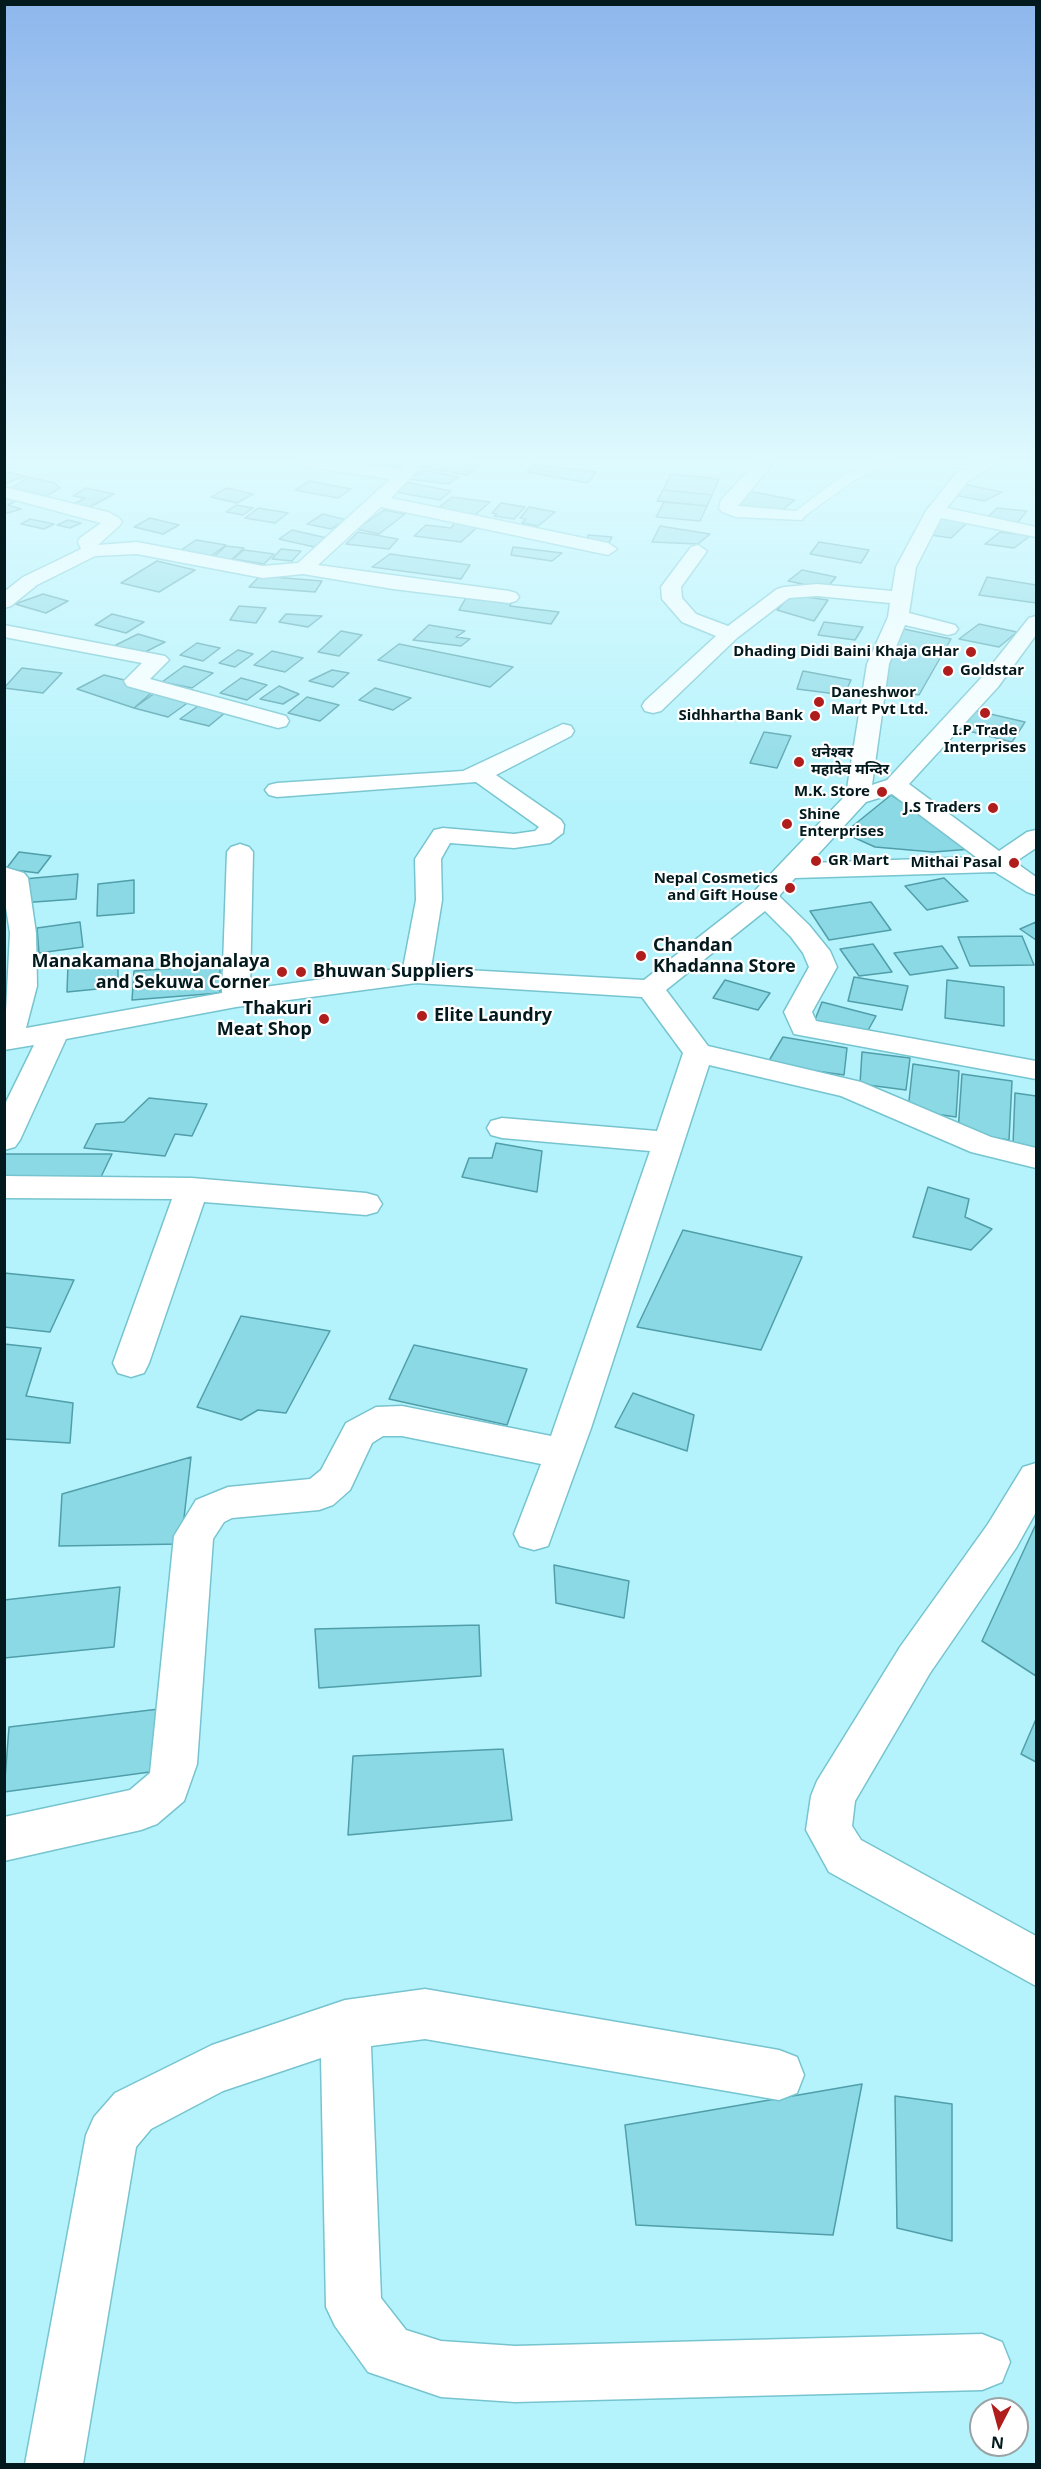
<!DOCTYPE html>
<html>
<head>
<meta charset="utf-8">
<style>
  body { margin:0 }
  #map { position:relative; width:1041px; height:2469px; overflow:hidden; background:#b5f3fc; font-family:"Noto Sans",sans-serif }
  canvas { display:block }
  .frame { position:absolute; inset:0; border:6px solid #021a1e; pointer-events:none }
  .north { position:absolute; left:969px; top:2397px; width:60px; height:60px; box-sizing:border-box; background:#fff; border:2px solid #9aa3a5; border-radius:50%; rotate:186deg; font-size:16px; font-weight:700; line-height:24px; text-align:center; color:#021a1e }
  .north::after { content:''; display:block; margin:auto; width:21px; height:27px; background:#af1e1c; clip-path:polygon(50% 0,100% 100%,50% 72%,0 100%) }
</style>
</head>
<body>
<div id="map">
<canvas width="1041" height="2469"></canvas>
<div class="frame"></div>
<div class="north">N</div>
</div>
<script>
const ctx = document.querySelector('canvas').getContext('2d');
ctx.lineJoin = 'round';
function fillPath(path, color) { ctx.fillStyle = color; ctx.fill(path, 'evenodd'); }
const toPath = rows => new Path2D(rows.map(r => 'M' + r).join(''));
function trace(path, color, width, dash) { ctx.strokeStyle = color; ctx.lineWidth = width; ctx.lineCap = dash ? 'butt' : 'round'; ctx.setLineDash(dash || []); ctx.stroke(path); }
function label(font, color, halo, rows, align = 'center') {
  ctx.font = font + ' "Noto Sans","Noto Sans Devanagari",sans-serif'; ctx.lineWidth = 4.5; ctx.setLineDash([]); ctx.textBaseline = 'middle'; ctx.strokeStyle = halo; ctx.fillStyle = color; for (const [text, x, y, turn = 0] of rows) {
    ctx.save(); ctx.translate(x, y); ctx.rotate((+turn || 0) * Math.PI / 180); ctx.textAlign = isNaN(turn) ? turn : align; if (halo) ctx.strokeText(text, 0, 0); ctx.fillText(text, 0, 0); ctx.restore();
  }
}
const building = toPath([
  [369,462,403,462,393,469,365,464,369,462],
  [424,462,454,462,479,466,467,475,418,466,424,462],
  [533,464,596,472,588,483,527,472,533,464],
  [424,470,458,477,449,484,408,479,424,470],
  [10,472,25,476,4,484,4,475,10,472],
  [671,474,719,479,712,495,663,490,671,474],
  [28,477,55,483,60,488,46,496,12,488,28,477],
  [309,481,351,489,338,498,295,490,309,481],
  [406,482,451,491,440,500,395,492,406,482],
  [963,484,1002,492,984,501,949,494,963,484],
  [86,488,114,494,90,507,74,504,85,498,73,496,86,488],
  [227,488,253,494,237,503,211,497,227,488],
  [663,490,712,495,707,506,657,501,663,490],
  [749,491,795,500,779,512,732,507,749,491],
  [4,496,18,500,8,505,21,509,4,514,4,496],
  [452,497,490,502,474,516,437,509,452,497],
  [664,502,707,506,700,521,656,517,664,502],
  [501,503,525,507,514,519,494,516,497,514,492,513,501,503],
  [236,505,253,508,243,515,226,512,236,505],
  [529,507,555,512,538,526,522,523,526,519,520,518,529,507],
  [258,508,288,513,275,523,245,518,258,508],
  [997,508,1027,511,1017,523,985,520,997,508],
  [384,510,405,514,379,534,357,529,384,510],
  [323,514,347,520,331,529,307,524,323,514],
  [150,518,179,525,163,534,134,527,150,518],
  [938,518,968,522,951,538,924,534,938,518],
  [30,519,54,524,44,529,21,524,30,519],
  [458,519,482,523,461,542,414,536,426,525,451,528,458,519],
  [68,520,81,523,70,528,57,525,68,520],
  [660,526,710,534,698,544,652,542,660,526],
  [292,530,327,538,314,547,279,539,292,530],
  [358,532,398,539,389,549,346,544,358,532],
  [1000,532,1030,536,1014,548,985,544,1000,532],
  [588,535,612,537,608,545,587,542,588,535],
  [196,540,226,545,211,556,181,550,196,540],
  [819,542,869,550,861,563,810,554,819,542],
  [226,546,244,548,229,562,211,559,226,546],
  [513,547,562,553,552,561,511,555,513,547],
  [281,549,301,551,292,561,272,559,281,549],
  [244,550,274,554,264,564,233,559,244,550],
  [390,554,470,565,461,579,372,567,390,554],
  [157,561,195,570,159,592,121,583,157,561],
  [802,570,836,577,826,589,788,581,802,570],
  [260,576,322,581,315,592,249,587,260,576],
  [987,577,1036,585,1036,603,979,595,987,577],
  [43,594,68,601,46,613,15,604,43,594],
  [468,594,512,600,510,606,559,612,551,624,459,610,468,594],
  [791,595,828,600,814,621,777,610,791,595],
  [239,606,266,608,256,623,230,620,239,606],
  [112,614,144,622,126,633,95,625,112,614],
  [286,614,322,616,308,627,279,622,286,614],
  [824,622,863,627,855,640,818,635,824,622],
  [979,624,1017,632,999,647,959,639,979,624],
  [429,625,465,631,456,637,470,639,461,646,413,640,429,625],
  [899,628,951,639,919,695,881,688,899,628],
  [341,631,362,635,339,656,318,652,341,631],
  [138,634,165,642,143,653,114,646,138,634],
  [197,643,220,648,203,661,180,655,197,643],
  [399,644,513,667,490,687,378,660,399,644],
  [238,650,253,654,235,667,219,663,238,650],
  [272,651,303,658,285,672,254,665,272,651],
  [184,666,213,673,192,688,162,682,184,666],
  [22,668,62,673,43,693,4,688,22,668],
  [332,670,349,673,333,687,309,681,332,670],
  [803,671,851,680,844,695,797,689,803,671],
  [104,675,157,688,134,708,77,689,104,675],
  [241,678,267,685,247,700,220,693,241,678],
  [279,686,299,694,283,704,260,699,279,686],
  [375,688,411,698,393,710,359,700,375,688],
  [159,690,193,699,168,717,134,708,159,690],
  [307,697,339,705,320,721,288,713,307,697],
  [198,706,226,712,209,726,180,719,198,706],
  [973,710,1025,722,1012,742,953,727,973,710],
  [764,732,791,736,777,768,750,763,764,732],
  [891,795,972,849,933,852,875,847,844,833,891,795],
  [19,852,51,856,38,873,6,869,19,852],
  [78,874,76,899,21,903,24,879,78,874],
  [944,878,968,901,927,910,905,886,944,878],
  [134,880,134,913,97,916,98,884,134,880],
  [871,902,891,930,829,940,810,911,871,902],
  [80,922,83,947,39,953,37,928,80,922],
  [1036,922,1036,940,1020,929,1036,922],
  [1022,936,1034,965,970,966,958,937,1022,936],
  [873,944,892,972,859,976,840,949,873,944],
  [942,946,958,968,910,975,894,953,942,946],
  [118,959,118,987,67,992,68,964,118,959],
  [220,965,220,993,132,1000,134,971,220,965],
  [854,977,908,986,902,1010,848,1001,854,977],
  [725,980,770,993,758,1010,713,998,725,980],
  [947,980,1004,987,1004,1026,945,1018,947,980],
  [822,1002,876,1016,866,1034,814,1022,822,1002],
  [783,1037,847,1048,844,1075,767,1064,783,1037],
  [862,1052,910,1058,906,1090,860,1084,862,1052],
  [913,1064,959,1071,956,1117,908,1110,913,1064],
  [962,1074,1012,1081,1009,1140,958,1132,962,1074],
  [1015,1093,1036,1096,1036,1149,1013,1145,1015,1093],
  [149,1098,207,1104,192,1136,175,1134,165,1156,84,1148,96,1124,124,1122,149,1098],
  [496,1143,542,1151,537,1192,462,1177,469,1158,492,1158,496,1143],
  [4,1154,112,1154,99,1181,4,1181,4,1154],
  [928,1187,969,1199,965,1217,992,1229,971,1250,913,1237,928,1187],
  [683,1230,802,1257,761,1350,637,1327,683,1230],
  [4,1273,74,1280,50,1332,4,1327,4,1273],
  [241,1316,330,1331,286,1413,258,1410,241,1420,197,1407,241,1316],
  [4,1344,41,1348,26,1396,73,1403,70,1443,4,1439,4,1344],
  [414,1345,527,1369,507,1425,389,1399,414,1345],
  [633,1393,694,1415,687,1451,615,1427,633,1393],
  [191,1457,181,1544,59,1546,62,1494,191,1457],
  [1036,1524,1036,1676,982,1641,1036,1524],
  [554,1565,629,1581,624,1618,556,1603,554,1565],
  [120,1587,114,1647,4,1658,4,1600,120,1587],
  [479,1625,481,1676,319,1688,315,1629,479,1625],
  [159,1709,157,1771,4,1792,9,1727,159,1709],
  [1036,1719,1036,1762,1021,1754,1036,1719],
  [503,1749,512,1820,348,1835,353,1756,503,1749],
  [862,2084,833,2235,636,2225,625,2125,862,2084],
  [895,2096,952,2104,952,2241,897,2228,895,2096]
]);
fillPath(building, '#8bd9e5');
trace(building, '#509ea9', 1.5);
const lane = toPath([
  [878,462,896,462,853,481,801,519,791,519,789,516,843,475,878,462]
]);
const street = toPath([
  [299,462,343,462,399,470,407,462,425,462,391,498,608,543,617,549,608,555,381,507,318,565,509,591,516,593,519,597,516,601,509,603,393,589,303,574,263,578,137,554,95,556,37,585,11,606,4,608,4,592,23,577,81,549,78,542,80,538,101,523,4,497,4,487,108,512,119,518,122,522,119,526,98,545,137,542,263,566,298,563,390,479,308,467,299,462],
  [756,462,774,462,738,506,796,511,802,512,805,516,802,520,736,517,722,512,719,508,721,500,756,462],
  [979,462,1000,462,967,482,947,508,1036,527,1036,537,941,518,916,567,909,613,955,625,958,629,955,633,948,635,905,625,889,664,872,785,887,780,982,677,1029,618,1036,616,1036,635,998,687,909,784,999,851,1027,832,1036,830,1036,848,1015,862,1036,877,1036,895,1027,892,995,872,795,878,779,896,809,925,830,951,837,967,812,1012,816,1021,1036,1061,1036,1079,794,1034,784,1012,809,967,803,953,791,937,765,911,666,990,708,1046,861,1082,991,1137,1036,1148,1036,1168,971,1152,841,1096,709,1065,591,1428,548,1546,534,1550,520,1546,514,1534,541,1464,402,1436,383,1436,372,1443,350,1490,333,1505,319,1510,232,1518,224,1522,213,1539,197,1764,184,1801,157,1824,141,1830,4,1861,4,1817,130,1790,150,1773,174,1536,196,1500,228,1487,310,1479,321,1470,346,1423,376,1407,402,1406,551,1436,650,1151,502,1138,491,1135,487,1128,491,1121,502,1118,657,1131,683,1053,642,997,416,983,236,1007,66,1039,20,1140,15,1147,4,1150,4,1106,34,1045,4,1050,10,933,4,895,4,867,24,873,28,878,36,933,37,986,26,1028,222,993,227,852,231,847,240,844,249,847,253,852,250,989,403,968,416,900,415,859,434,830,443,828,514,834,535,831,539,827,476,782,277,797,269,795,265,790,269,785,277,783,463,771,563,724,571,726,574,731,571,736,496,775,561,820,564,825,563,833,550,843,514,848,450,843,441,859,442,900,431,968,644,980,745,901,846,795,867,664,888,617,890,603,817,596,789,598,737,638,661,711,653,713,645,711,642,706,645,701,716,636,682,622,662,599,661,587,691,547,698,545,707,551,681,587,682,598,696,614,728,626,777,589,784,587,817,584,892,591,896,567,926,511,955,474,979,462],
  [892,794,976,857,810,863,866,802,892,794],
  [4,625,165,656,169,660,150,679,286,716,289,721,286,726,278,728,127,686,124,681,142,663,4,637,4,625],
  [4,1176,192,1178,366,1193,377,1196,382,1204,377,1212,366,1215,204,1202,149,1363,144,1373,131,1377,118,1373,113,1363,172,1199,4,1198,4,1176],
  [1036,1463,1036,1512,1016,1548,930,1673,855,1801,852,1826,861,1840,1036,1936,1036,1986,829,1872,806,1830,811,1796,817,1781,900,1647,988,1524,1023,1467,1036,1463],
  [425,1989,779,2050,797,2057,804,2075,797,2093,779,2100,425,2039,371,2046,381,2298,406,2330,441,2341,515,2346,982,2334,1002,2342,1010,2362,1002,2382,982,2390,515,2402,441,2397,368,2372,335,2326,326,2307,321,2058,223,2091,151,2129,136,2147,83,2464,25,2464,86,2135,94,2117,115,2093,212,2045,345,2000,425,1989]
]);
trace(lane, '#76c4cf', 2);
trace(street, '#76c4cf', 3);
fillPath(lane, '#fff');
fillPath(street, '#fff');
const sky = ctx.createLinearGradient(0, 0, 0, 807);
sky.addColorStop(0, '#8db6ec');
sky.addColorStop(0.57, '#defafe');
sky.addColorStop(1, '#defafe00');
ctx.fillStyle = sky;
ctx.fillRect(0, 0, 1041, 807);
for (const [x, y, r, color] of [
  [971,652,6,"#af1e1c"],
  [948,671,6,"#af1e1c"],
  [819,702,6,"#af1e1c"],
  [985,713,6,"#af1e1c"],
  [815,716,6,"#af1e1c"],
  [799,762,6,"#af1e1c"],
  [882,792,6,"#af1e1c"],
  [993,808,6,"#af1e1c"],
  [787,824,6,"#af1e1c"],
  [816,861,6,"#af1e1c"],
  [1014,863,6,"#af1e1c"],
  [790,888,6,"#af1e1c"],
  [641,956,6,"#af1e1c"],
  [282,972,6,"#af1e1c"],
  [301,972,6,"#af1e1c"],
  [422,1016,6,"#af1e1c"],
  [324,1019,6,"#af1e1c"]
]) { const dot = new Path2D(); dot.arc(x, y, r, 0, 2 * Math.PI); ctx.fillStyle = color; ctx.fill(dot); trace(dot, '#fff', 2); }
label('bold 15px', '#021a1e', '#fff', [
  ["Dhading Didi Baini Khaja GHar",959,652],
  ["Goldstar",960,671,"left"],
  ["Daneshwor",831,693,"left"],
  ["Mart Pvt Ltd.",831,710,"left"],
  ["Sidhhartha Bank",803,716],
  ["I.P Trade",985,731,"center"],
  ["Interprises",985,748,"center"],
  ["धनेश्वर",811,753,"left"],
  ["महादेव मन्दिर",811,770,"left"],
  ["M.K. Store",870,792],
  ["J.S Traders",981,808],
  ["Shine",799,815,"left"],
  ["Enterprises",799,832,"left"],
  ["GR Mart",828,861,"left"],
  ["Mithai Pasal",1002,863],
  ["Nepal Cosmetics",778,879],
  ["and Gift House",778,896]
], 'right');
label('bold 18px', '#021a1e', '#fff', [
  ["Chandan",653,946],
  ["Khadanna Store",653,967],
  ["Manakamana Bhojanalaya",270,962,"right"],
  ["and Sekuwa Corner",270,983,"right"],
  ["Bhuwan Suppliers",313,972],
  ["Thakuri",312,1009,"right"],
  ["Meat Shop",312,1030,"right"],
  ["Elite Laundry",434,1016]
], 'left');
</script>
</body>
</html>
